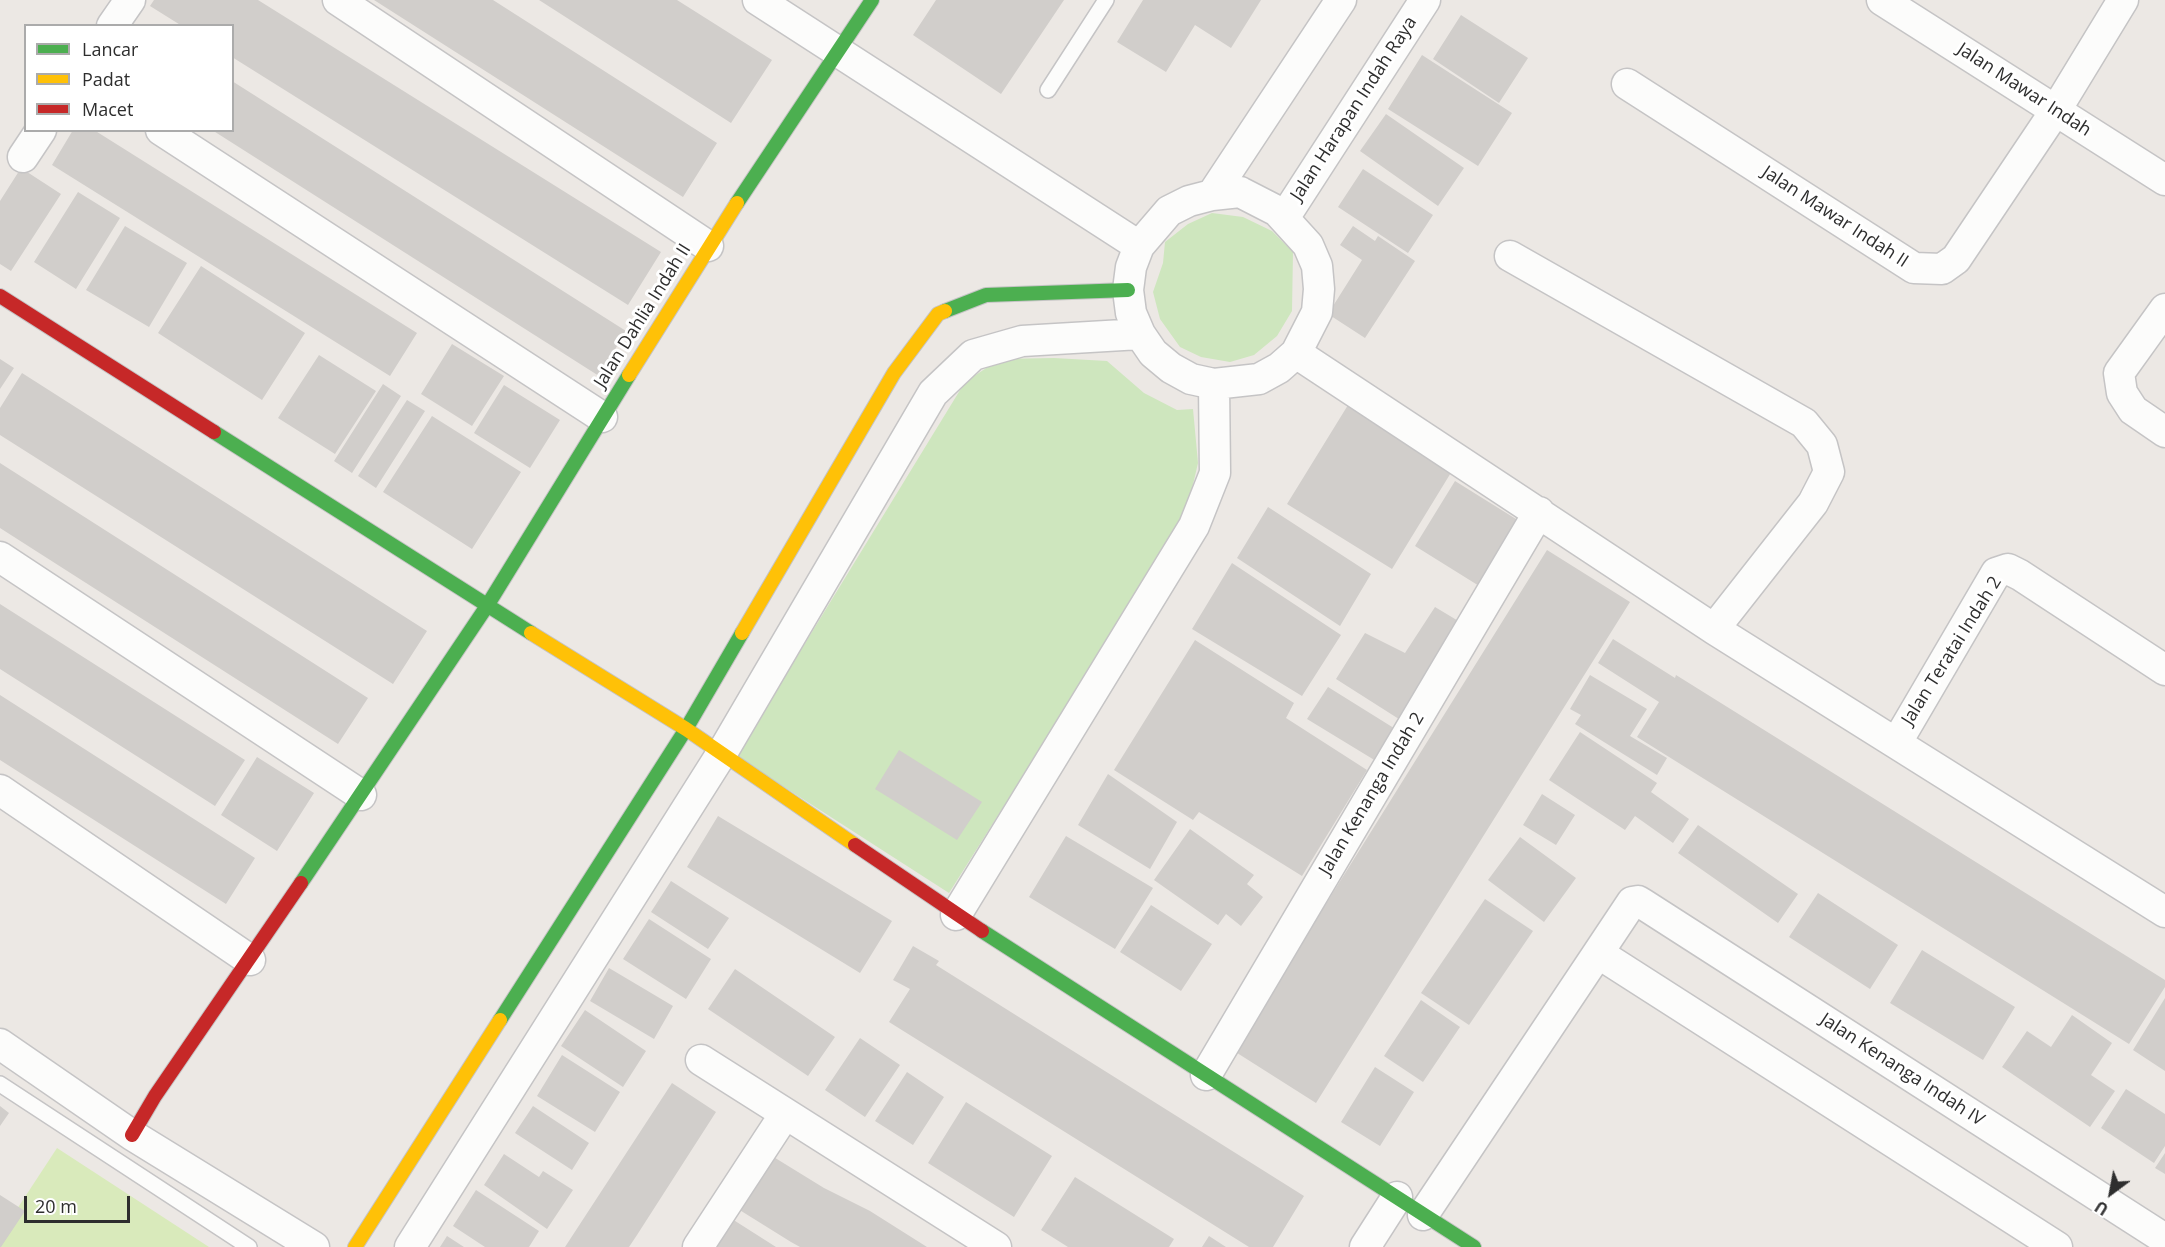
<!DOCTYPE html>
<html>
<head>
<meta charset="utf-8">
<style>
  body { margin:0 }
  #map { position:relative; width:2165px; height:1247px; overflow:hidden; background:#ece8e4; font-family:"Open Sans",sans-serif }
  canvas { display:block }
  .legend { position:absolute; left:24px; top:24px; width:210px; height:108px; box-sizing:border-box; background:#fff; border:2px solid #ababab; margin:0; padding:8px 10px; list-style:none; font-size:18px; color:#2e2e2e }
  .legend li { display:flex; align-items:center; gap:12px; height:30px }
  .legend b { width:30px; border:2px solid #ababab }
  .north { position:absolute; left:2081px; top:1163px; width:60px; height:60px; -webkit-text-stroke:4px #fff; paint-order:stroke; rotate:212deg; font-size:16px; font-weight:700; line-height:24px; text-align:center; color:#2e2e2e }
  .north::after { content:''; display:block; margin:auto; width:21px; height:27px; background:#2e2e2e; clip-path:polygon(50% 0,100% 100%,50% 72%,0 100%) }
  .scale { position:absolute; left:24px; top:1196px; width:106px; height:27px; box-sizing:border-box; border:3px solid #2e2e2e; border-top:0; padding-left:8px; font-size:18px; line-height:21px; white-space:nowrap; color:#2e2e2e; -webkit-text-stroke:4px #fff; paint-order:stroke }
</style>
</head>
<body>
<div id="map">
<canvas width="2165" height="1247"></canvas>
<ul class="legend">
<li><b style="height:8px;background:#4caf50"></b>Lancar</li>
<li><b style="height:8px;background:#ffc107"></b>Padat</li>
<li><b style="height:8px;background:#c62828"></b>Macet</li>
</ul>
<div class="north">U</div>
<div class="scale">20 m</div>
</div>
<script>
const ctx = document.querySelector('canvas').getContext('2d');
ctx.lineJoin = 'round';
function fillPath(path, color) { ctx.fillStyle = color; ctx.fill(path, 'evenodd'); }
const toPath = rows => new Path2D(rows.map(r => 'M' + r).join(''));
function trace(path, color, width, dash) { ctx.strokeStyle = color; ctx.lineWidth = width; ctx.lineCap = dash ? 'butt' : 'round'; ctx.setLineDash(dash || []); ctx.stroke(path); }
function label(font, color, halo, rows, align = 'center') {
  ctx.font = font + ' "Open Sans",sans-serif'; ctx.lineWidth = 6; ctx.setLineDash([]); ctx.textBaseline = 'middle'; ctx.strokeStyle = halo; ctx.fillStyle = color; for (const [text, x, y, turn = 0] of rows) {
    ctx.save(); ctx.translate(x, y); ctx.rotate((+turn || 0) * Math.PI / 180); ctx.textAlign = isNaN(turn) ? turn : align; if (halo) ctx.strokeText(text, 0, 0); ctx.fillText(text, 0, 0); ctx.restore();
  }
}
fillPath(toPath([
  [1212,213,1243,217,1272,231,1293,252,1292,311,1277,336,1254,355,1230,362,1201,357,1180,347,1160,319,1153,292,1163,263,1165,242,1188,224],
  [1054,358,1107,361,1144,393,1177,410,1193,409,1198,463,1185,519,949,893,736,756,965,382,1000,359]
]), '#cee6be');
fillPath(toPath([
  [57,1148,209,1247,0,1247,0,1235]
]), '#d9eabb');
fillPath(toPath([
  [154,0,258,0,661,252,628,305,232,57,232,26,182,26,150,6],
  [374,0,493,0,717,143,683,197],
  [539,0,677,0,772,60,731,123],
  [936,0,1064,0,1001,94,913,35],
  [1143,0,1261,0,1231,48,1195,25,1166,72,1117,42],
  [1461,15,1528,58,1499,103,1433,59],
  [1422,55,1512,113,1478,166,1388,109],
  [232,81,626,331,599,376,212,130,232,130],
  [1386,114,1464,168,1438,206,1360,151],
  [73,130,94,130,417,333,390,376,52,165],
  [21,168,61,194,11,271,0,264,0,201],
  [1363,169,1433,215,1408,253,1338,207],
  [78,192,120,218,76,289,34,262],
  [125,226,187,263,149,327,86,290],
  [1353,226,1375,241,1378,236,1415,261,1365,338,1328,314,1362,260,1340,245],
  [201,266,305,333,262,400,158,333],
  [452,344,504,376,472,426,421,394],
  [319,355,376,391,335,454,278,418],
  [0,359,14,368,0,389],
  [22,373,427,631,393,684,0,435,0,408],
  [383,384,401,396,352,473,334,461],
  [504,385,560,420,530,468,474,433],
  [407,400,425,411,376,488,358,476],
  [1348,405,1452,471,1392,569,1287,504],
  [432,416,521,472,472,549,383,492],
  [0,463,368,698,338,744,0,528],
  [1455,481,1524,524,1484,589,1415,546],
  [1268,507,1371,574,1340,626,1237,558],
  [1547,550,1630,602,1316,1103,1234,1051],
  [1232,563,1341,635,1302,696,1192,629],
  [0,604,245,760,215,806,0,669],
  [1435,607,1460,622,1402,721,1336,679,1365,633,1405,653],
  [1613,639,1675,678,1676,675,2165,980,2165,987,2129,1044,1637,737,1659,702,1598,663],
  [1195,640,1294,703,1286,718,1367,770,1302,876,1199,812,1193,820,1114,770],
  [1590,675,1647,709,1630,736,1667,758,1657,775,1575,724,1581,715,1570,709],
  [1328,687,1397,730,1376,761,1307,719],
  [0,695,255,858,226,904,0,760],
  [1580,732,1657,783,1651,792,1689,819,1673,843,1635,816,1625,830,1549,780],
  [899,750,982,802,957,840,875,789],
  [257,757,314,793,277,851,221,815],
  [1108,774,1177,822,1150,869,1078,825],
  [1542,794,1575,815,1556,845,1523,825],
  [718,816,892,921,860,973,687,867],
  [1698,825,1798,894,1778,923,1678,853],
  [1190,829,1254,875,1247,884,1263,897,1241,926,1226,914,1218,925,1154,880],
  [1066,836,1153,888,1115,949,1029,897],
  [1520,837,1576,878,1544,922,1488,880],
  [671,881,729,918,708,949,651,912],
  [1818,893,1898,945,1870,989,1789,937],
  [1485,899,1533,931,1469,1025,1421,993],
  [1151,905,1212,944,1181,991,1120,952],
  [649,919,711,959,686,999,623,959],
  [913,946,939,961,936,965,1304,1196,1273,1247,1249,1247,889,1022,910,989,893,980],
  [1922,950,2015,1007,1983,1060,1890,1003],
  [609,968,673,1006,654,1039,590,1001],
  [735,969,835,1037,808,1076,708,1009],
  [2165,998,2165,1071,2133,1050],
  [1421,1000,1460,1027,1423,1082,1384,1056],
  [585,1010,646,1051,623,1087,561,1046],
  [2072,1015,2112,1043,2091,1075,2115,1091,2090,1127,2002,1067,2027,1031,2051,1047],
  [860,1038,900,1065,865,1117,825,1090],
  [562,1055,620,1092,595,1132,537,1096],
  [1375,1067,1414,1092,1380,1146,1341,1122],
  [907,1072,944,1097,913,1145,875,1121],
  [672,1083,716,1112,637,1235,629,1247,565,1247],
  [2126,1089,2165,1114,2165,1146,2154,1163,2101,1128],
  [966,1102,1052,1156,1014,1217,928,1163],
  [0,1106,9,1113,0,1126],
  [533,1106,589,1143,572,1170,515,1133],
  [2165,1153,2165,1174,2155,1168],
  [504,1154,539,1177,543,1171,573,1190,547,1229,484,1185],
  [772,1156,824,1188,870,1211,927,1247,800,1247,791,1242,738,1209],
  [1075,1177,1174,1239,1169,1247,1068,1247,1041,1230],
  [476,1190,539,1231,529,1247,485,1247,453,1226],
  [0,1195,25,1211,1,1247,0,1247],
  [732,1219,776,1247,714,1247],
  [447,1236,464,1247,440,1247],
  [1209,1236,1226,1247,1202,1247]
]), '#d1cecb');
const lane = toPath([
  [1048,90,1106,0],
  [0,1084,249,1247]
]);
const street = toPath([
  [338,0,708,246],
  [758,0,1139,246],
  [1882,0,2165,180],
  [112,26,130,0],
  [1627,84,1914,268,1942,269,1956,259,2056,110,2123,0],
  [161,130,602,417],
  [23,157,41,130],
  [1240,192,1277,211,1308,245,1317,266,1319,289,1317,312,1296,353,1279,368,1259,379,1214,384,1191,379,1171,368,1153,353,1140,334,1131,313,1128,290,1131,267,1139,246,1169,211,1189,201,1212,195,1240,192],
  [1212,195,1341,0],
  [1284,218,1425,0],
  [1510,256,1804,423,1822,445,1829,472,1813,503,1714,629],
  [2165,309,2119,373,2122,393,2133,410,2165,432],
  [1296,353,1714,629,2165,912],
  [0,557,361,795],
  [1897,742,1996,573,2008,569,2020,575,2165,670],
  [0,790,250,960],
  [956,915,1194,526,1215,473,1214,384],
  [0,1044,132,1135,314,1247],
  [701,1060,996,1247],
  [1206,1075,1539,512],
  [1423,1215,1598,953],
  [410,1247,722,753,933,393,973,355,1022,341,1140,334],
  [698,1247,785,1114],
  [1365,1247,1397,1197],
  [2057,1247,1598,953,1632,902,1638,901,1643,904,2165,1239]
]);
const fast = toPath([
  [737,203,872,0],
  [945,311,986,295,1128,290],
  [214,432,531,633],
  [301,883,487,606,629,375],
  [982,931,1474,1247],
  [500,1020,686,729,742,633]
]);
const slow = toPath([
  [629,375,737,203],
  [531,633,686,729,855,845],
  [742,633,894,373,938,314,945,311],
  [355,1247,500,1020]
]);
const jam = toPath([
  [0,296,214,432],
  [855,845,982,931],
  [132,1135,155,1096,301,883]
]);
trace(lane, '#c5c4c5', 18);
trace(street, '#c5c4c5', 33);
trace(fast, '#c5c4c5', 16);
trace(slow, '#c5c4c5', 16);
trace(jam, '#c5c4c5', 16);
trace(lane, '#fcfcfb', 15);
trace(street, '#fcfcfb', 30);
trace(fast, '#4caf50', 14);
trace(slow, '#ffc107', 14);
trace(jam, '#c62828', 14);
label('18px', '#2e2e2e', '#fff', [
  ["Jalan Mawar Indah",2024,90,33],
  ["Jalan Harapan Indah Raya",1354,109,-57],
  ["Jalan Mawar Indah II",1835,217,33],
  ["Jalan Dahlia Indah II",643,316,-58],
  ["Jalan Teratai Indah 2",1952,651,-58],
  ["Jalan Kenanga Indah 2",1372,794,-59],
  ["Jalan Kenanga Indah IV",1902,1070,33]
]);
</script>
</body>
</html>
